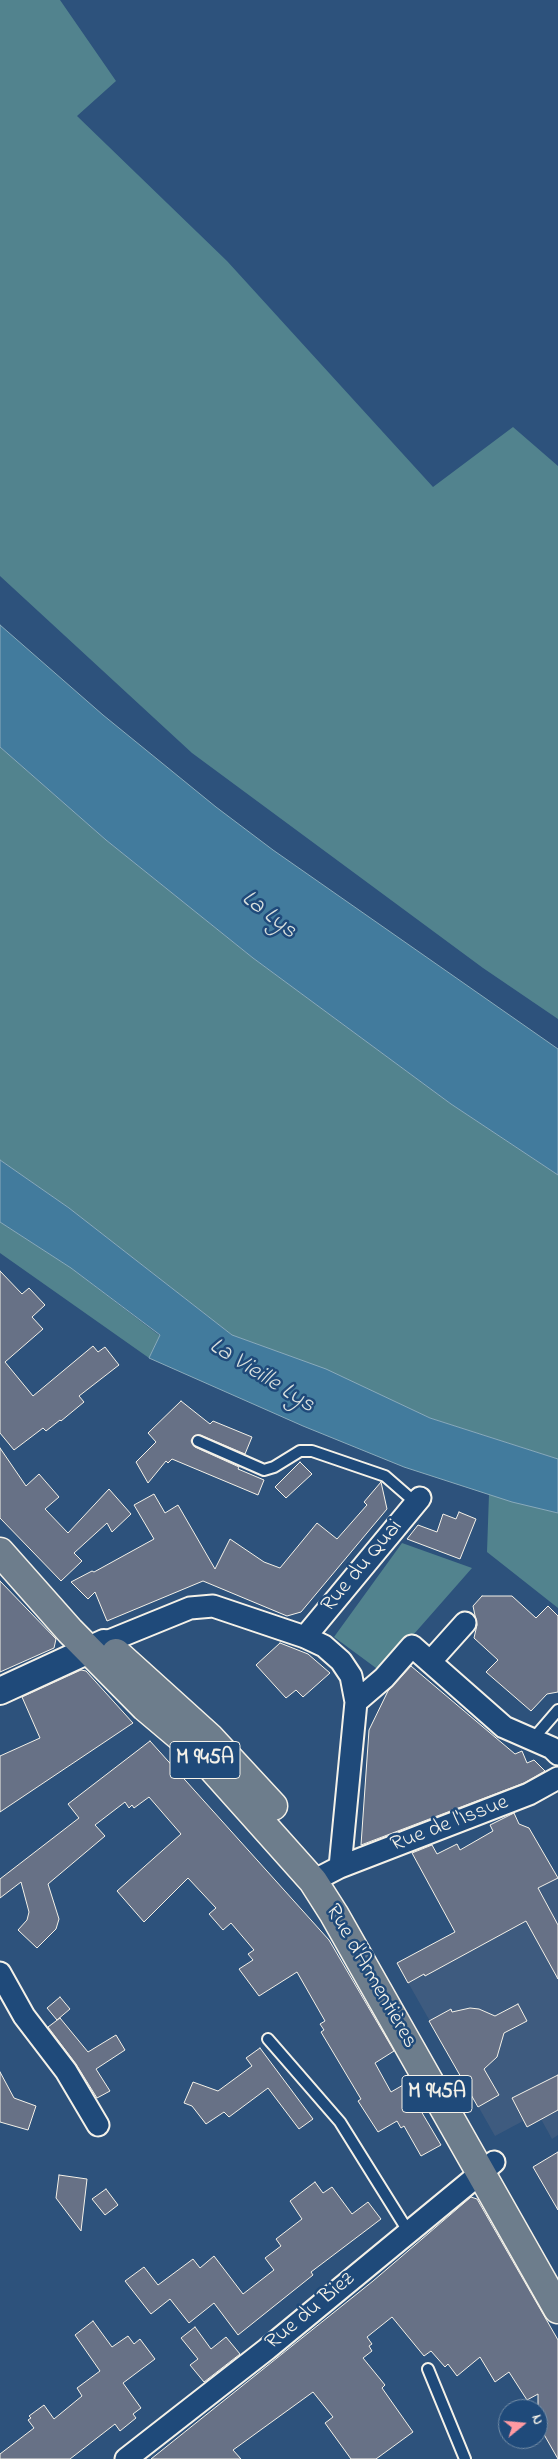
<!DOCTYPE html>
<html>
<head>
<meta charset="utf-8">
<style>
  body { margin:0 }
  #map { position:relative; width:558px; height:2459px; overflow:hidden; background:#2d527c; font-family:"Indie Flower",sans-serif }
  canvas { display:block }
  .north { position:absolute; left:498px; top:2399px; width:50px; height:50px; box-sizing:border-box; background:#1f4a7a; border:1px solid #748da6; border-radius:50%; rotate:73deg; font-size:14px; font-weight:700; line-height:20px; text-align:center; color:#f4f1e8 }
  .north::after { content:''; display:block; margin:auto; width:18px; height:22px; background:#ff9aa2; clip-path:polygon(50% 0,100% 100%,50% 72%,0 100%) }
</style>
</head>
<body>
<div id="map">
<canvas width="558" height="2459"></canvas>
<div class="north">N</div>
</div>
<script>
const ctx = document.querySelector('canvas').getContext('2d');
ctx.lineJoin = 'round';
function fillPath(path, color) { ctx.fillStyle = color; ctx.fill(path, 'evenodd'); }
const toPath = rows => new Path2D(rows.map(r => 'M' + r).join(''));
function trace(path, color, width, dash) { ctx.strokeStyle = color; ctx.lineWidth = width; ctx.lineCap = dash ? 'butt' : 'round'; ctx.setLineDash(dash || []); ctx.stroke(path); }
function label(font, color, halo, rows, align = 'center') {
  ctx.font = font + ' "Indie Flower",sans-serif'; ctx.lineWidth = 5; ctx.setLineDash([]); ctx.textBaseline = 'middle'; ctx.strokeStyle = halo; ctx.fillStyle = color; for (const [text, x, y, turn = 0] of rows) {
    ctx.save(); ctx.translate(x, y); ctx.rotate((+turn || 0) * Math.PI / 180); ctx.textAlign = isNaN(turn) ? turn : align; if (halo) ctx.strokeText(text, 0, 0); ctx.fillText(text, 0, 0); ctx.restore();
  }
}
fillPath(toPath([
  [558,1878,558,2135,552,2139,541,2119,526,2127,523,2121,495,2136,397,1963]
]), '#3e5b7f');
fillPath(toPath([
  [0,0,60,0,116,81,77,116,227,261,433,487,513,427,558,466,558,1019,483,968,192,753,0,576],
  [0,747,106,840,253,958,451,1104,558,1175,558,1459,430,1418,326,1370,232,1335,69,1208,0,1160],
  [0,1222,71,1268,160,1336,149,1358,0,1253],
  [489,1494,558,1513,558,1608,487,1552],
  [402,1543,472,1568,385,1667,376,1668,334,1637]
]), '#52838e');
const water = toPath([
  [0,625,103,715,216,807,273,850,558,1049,558,1175,451,1104,253,958,106,840,0,747,0,625],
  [0,1160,69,1208,232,1335,326,1369,430,1418,558,1459,558,1513,512,1502,404,1467,303,1426,149,1358,160,1335,71,1268,0,1222,0,1160]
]);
fillPath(water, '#427b9d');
trace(water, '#89aabb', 1);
const building = toPath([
  [0,1271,22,1294,29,1288,45,1305,32,1317,43,1329,5,1362,33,1396,93,1346,98,1352,105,1347,119,1365,79,1396,84,1402,61,1421,60,1420,46,1431,43,1428,14,1450,0,1433,0,1271],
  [181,1401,210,1424,213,1421,252,1437,245,1454,200,1435,194,1436,191,1441,195,1447,239,1467,238,1469,264,1480,258,1495,172,1459,168,1463,166,1461,148,1483,136,1462,156,1442,148,1433,181,1401],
  [0,1448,26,1486,39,1474,59,1497,45,1509,68,1533,109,1489,131,1514,112,1532,107,1523,74,1553,82,1561,61,1581,0,1518,0,1448],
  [300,1462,312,1474,286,1498,275,1487,300,1462],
  [381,1482,387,1509,301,1612,287,1616,203,1581,107,1621,95,1592,88,1599,71,1582,92,1571,94,1572,154,1539,134,1505,154,1494,165,1513,178,1505,215,1569,230,1539,264,1562,280,1568,317,1523,337,1539,367,1505,364,1502,381,1482],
  [459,1512,476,1519,460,1559,407,1539,418,1525,437,1532,443,1514,456,1519,459,1512],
  [0,1581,56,1639,54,1648,0,1672,0,1581],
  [482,1596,512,1596,536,1618,548,1606,558,1616,558,1692,547,1694,531,1711,486,1672,498,1660,474,1638,477,1625,473,1606,482,1596],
  [280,1643,308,1654,330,1673,303,1697,296,1690,286,1698,256,1665,280,1643],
  [411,1666,515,1754,522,1751,527,1763,534,1760,545,1771,524,1783,361,1845,369,1730,388,1691,411,1666],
  [81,1670,86,1671,133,1723,0,1812,0,1756,40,1738,22,1697,81,1670],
  [150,1741,329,1940,394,2051,375,2063,391,2092,410,2081,423,2103,418,2106,441,2145,421,2156,404,2126,401,2128,397,2121,378,2132,358,2101,361,2099,321,2032,324,2030,320,2024,325,2021,297,1972,259,1996,239,1969,253,1960,248,1954,254,1950,231,1923,223,1930,209,1914,216,1908,188,1878,144,1922,117,1891,181,1834,149,1797,134,1808,132,1805,129,1808,125,1802,95,1825,105,1836,48,1884,59,1919,56,1929,37,1948,18,1930,27,1920,29,1912,21,1882,0,1898,0,1879,79,1818,68,1804,150,1741],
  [514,1813,519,1824,529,1828,558,1878,538,1888,558,1925,558,1979,526,1921,425,1976,424,1974,408,1983,397,1963,455,1932,412,1853,432,1845,437,1854,457,1844,460,1850,493,1831,490,1825,514,1813],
  [60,1997,70,2009,57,2020,47,2008,60,1997],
  [518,2004,527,2021,504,2033,497,2057,484,2069,499,2095,478,2107,429,2021,451,2009,452,2012,470,2008,479,2009,495,2016,518,2004],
  [60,2018,88,2052,116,2035,125,2050,96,2069,110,2091,97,2098,76,2064,48,2027,60,2018],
  [260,2048,313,2119,299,2129,268,2088,229,2117,224,2112,206,2124,192,2106,184,2103,193,2082,218,2091,252,2066,246,2058,260,2048],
  [0,2072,14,2098,36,2106,28,2130,0,2122,0,2072],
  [558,2075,558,2110,527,2127,512,2098,558,2075],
  [558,2152,558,2210,533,2167,558,2152],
  [59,2175,87,2179,81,2231,56,2198,59,2175],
  [315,2182,323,2193,332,2187,352,2214,368,2202,381,2219,311,2272,313,2275,238,2335,214,2303,189,2323,170,2299,151,2314,125,2281,144,2267,158,2285,193,2259,200,2268,214,2256,243,2294,274,2270,265,2258,281,2246,276,2239,302,2219,290,2201,315,2182],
  [106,2189,118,2205,105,2215,92,2199,106,2189],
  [471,2197,477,2199,558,2340,558,2459,538,2424,538,2394,527,2400,509,2372,495,2382,480,2357,457,2376,448,2364,445,2367,431,2351,424,2356,392,2317,367,2337,372,2344,369,2346,372,2351,363,2358,385,2385,382,2388,413,2432,376,2459,351,2459,325,2423,333,2417,313,2392,233,2450,241,2459,151,2459,373,2281,471,2197],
  [93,2321,112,2347,128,2336,134,2344,140,2339,155,2359,123,2383,141,2408,133,2414,136,2418,120,2431,115,2424,70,2459,0,2459,0,2454,34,2428,28,2420,31,2418,29,2416,44,2405,54,2419,82,2396,77,2388,100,2371,75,2335,93,2321],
  [195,2327,211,2349,226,2337,240,2354,204,2382,190,2365,198,2359,181,2338,195,2327]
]);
fillPath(building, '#677186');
trace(building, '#f4f1e8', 1);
const service = toPath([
  [198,1441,264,1470,274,1467,300,1451,312,1451,385,1476,416,1503],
  [533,1739,558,1710],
  [268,2039,340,2122,408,2231],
  [428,2369,465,2459]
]);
const minor = toPath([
  [305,1637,420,1498],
  [104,1643,190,1608,213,1606,305,1637,324,1646,341,1661,351,1676,356,1702,340,1867,313,1881],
  [430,1662,465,1623],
  [356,1702,384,1678,412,1646,504,1727,552,1748,558,1754],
  [340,1867,529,1794,558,1778],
  [0,1973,24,2016,66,2071,98,2125],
  [126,2459,267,2349,494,2162]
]);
const tertiary = toPath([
  [0,1691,104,1643]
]);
const primary = toPath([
  [0,1552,70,1631,145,1707,196,1750,313,1881,334,1914,558,2309],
  [116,1653,210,1738,273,1806]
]);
trace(service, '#f4f1e8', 14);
trace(minor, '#f4f1e8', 25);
trace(tertiary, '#f4f1e8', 30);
trace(primary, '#f4f1e8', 31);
trace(service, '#1f4a7a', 10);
trace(minor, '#1f4a7a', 21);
trace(tertiary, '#1f4a7a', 26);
trace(primary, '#6d7d8c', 28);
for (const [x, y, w] of [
  [205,1760,70],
  [437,2094,70]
]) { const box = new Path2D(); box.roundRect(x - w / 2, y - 18.5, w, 37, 4); ctx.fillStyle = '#1f4a7a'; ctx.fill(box); trace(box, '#f4f1e8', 1); }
label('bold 21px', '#f4f1e8', null, [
  ["M 945A",205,1760],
  ["M 945A",437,2094]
]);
label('22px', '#f4f1e8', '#1f4a7a', [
  ["Rue du Quai",363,1567,-50],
  ["Rue de l'Issue",450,1825,-21],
  ["Rue d'Armentières",370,1977,60],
  ["Rue du Biez",311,2312,-40]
]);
label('italic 24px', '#d9dfdd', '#1f4a7a', [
  ["La Lys",268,916,38],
  ["La Vieille Lys",261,1377,32]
]);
</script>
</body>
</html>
